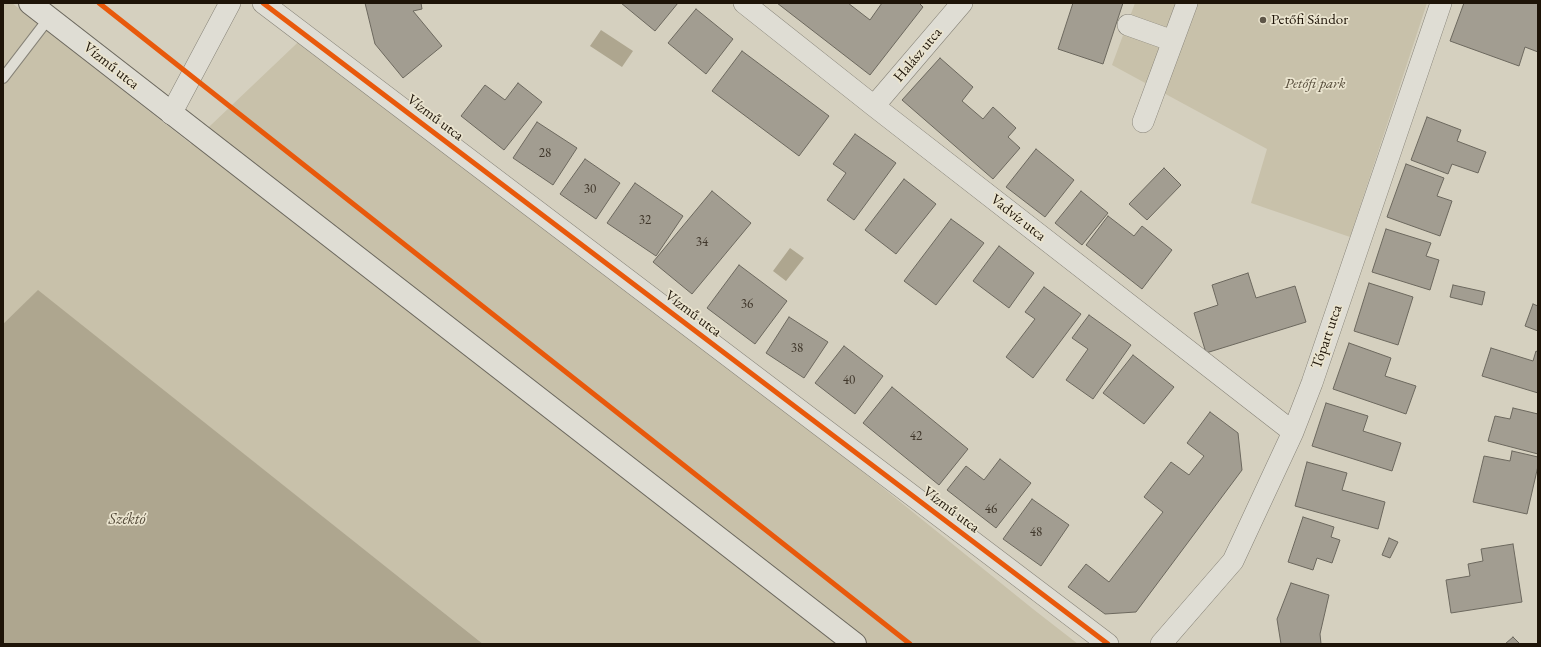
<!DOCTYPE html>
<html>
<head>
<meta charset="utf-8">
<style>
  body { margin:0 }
  #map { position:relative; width:1541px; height:647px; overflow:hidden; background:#d5d0bf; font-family:"EB Garamond",serif }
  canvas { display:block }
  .frame { position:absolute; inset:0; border:4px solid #1e1408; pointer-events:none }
</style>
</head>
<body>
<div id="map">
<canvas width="1541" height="647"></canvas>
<div class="frame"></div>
</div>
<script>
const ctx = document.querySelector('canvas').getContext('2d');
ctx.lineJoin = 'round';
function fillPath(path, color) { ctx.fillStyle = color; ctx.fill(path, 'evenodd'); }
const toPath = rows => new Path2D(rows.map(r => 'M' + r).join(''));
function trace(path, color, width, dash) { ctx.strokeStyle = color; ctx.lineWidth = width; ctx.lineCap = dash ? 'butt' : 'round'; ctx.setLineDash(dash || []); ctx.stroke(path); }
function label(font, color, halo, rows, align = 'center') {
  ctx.font = font + ' "EB Garamond",serif'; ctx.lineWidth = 3.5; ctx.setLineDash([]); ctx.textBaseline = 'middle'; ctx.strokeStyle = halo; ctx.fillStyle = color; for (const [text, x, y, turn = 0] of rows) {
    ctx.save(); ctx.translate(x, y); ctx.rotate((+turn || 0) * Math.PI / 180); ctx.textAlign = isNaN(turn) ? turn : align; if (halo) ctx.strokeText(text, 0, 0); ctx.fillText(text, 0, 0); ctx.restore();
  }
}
fillPath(toPath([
  [3,3,12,3,191,144,313,28,1033,609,1078,644,483,644,38,291,3,324],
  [1135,3,1427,3,1350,237,1251,203,1267,149,1112,65]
]), '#c8c1aa');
fillPath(toPath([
  [601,30,633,51,622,67,590,46],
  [790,248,804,258,786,281,773,271],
  [38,290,483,644,3,644,3,324]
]), '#aea68f');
const building = toPath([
  [365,3,421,3,422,9,413,11,442,46,403,78,375,44,365,3],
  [621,3,678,3,655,31,621,3],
  [777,3,848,3,870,20,882,3,919,3,923,7,870,75,777,3],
  [1073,3,1123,3,1103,64,1058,49,1073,3],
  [1464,3,1538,3,1538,52,1525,47,1519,66,1450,41,1464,3],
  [696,9,733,39,706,74,668,43,696,9],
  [742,51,829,116,799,156,712,91,742,51],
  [940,58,973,87,962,101,983,119,993,107,1016,128,1008,137,1020,148,993,179,902,100,940,58],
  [518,83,542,102,504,150,461,116,485,85,505,100,518,83],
  [1427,117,1461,130,1457,141,1486,152,1478,173,1452,164,1448,174,1411,160,1427,117],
  [537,122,577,148,553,185,513,158,537,122],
  [855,134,896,163,854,220,827,200,846,173,833,164,855,134],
  [1036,149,1074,180,1045,217,1006,187,1036,149],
  [585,159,620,183,596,219,560,194,585,159],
  [1406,164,1444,178,1437,196,1452,201,1440,236,1387,217,1406,164],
  [1164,168,1181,185,1147,220,1129,204,1164,168],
  [904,179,936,204,896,254,865,230,904,179],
  [635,183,683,216,656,256,607,223,635,183],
  [712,191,751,223,692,294,653,262,712,191],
  [1081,191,1108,213,1082,245,1055,223,1081,191],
  [1108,216,1134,236,1142,226,1172,250,1142,289,1086,245,1108,216],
  [951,219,984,243,936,305,904,281,951,219],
  [1386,229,1431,243,1426,256,1439,260,1430,290,1372,272,1386,229],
  [999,246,1034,273,1009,308,973,281,999,246],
  [739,265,787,301,755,344,707,308,739,265],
  [1248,273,1256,298,1295,286,1306,322,1206,353,1194,313,1218,305,1212,285,1248,273],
  [1369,283,1413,297,1398,345,1354,331,1369,283],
  [1453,285,1485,292,1482,305,1450,297,1453,285],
  [1044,287,1081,314,1033,378,1006,357,1035,319,1025,312,1044,287],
  [1533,304,1538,306,1538,331,1525,326,1533,304],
  [1089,315,1131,345,1093,399,1066,380,1088,349,1072,338,1089,315],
  [789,317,828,342,804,378,766,353,789,317],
  [1349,343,1391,358,1385,376,1416,386,1406,414,1333,389,1349,343],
  [844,346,883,376,855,414,815,383,844,346],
  [1491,348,1533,361,1536,351,1538,352,1538,393,1482,376,1491,348],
  [1133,355,1174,387,1144,424,1103,393,1133,355],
  [892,387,968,449,939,485,863,423,892,387],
  [1326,403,1368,416,1363,431,1401,443,1392,471,1312,446,1326,403],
  [1513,408,1538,414,1538,454,1488,441,1495,416,1510,419,1513,408],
  [1210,412,1238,433,1242,470,1136,612,1105,614,1068,587,1086,564,1109,582,1163,512,1144,497,1171,462,1189,475,1204,456,1187,443,1210,412],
  [1512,451,1538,457,1538,466,1527,514,1473,502,1484,456,1510,461,1512,451],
  [1000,459,1031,483,996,528,947,490,966,466,984,480,1000,459],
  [1307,462,1347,473,1342,490,1385,502,1378,529,1295,506,1307,462],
  [1032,499,1069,525,1041,566,1003,539,1032,499],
  [1303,517,1334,527,1331,537,1340,540,1332,563,1317,558,1313,570,1288,562,1303,517],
  [1389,538,1398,542,1390,558,1382,555,1389,538],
  [1513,544,1522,602,1451,613,1446,580,1470,576,1468,564,1483,561,1481,549,1513,544],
  [1291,583,1329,595,1320,634,1321,644,1281,644,1277,619,1291,583],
  [1513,637,1520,644,1505,644,1513,637]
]);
fillPath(building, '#a29d91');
trace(building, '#6c685e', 1);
const service = toPath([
  [3,78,49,18]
]);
const minor = toPath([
  [263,3,1108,644],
  [744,3,874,106,1293,432],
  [1128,25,1173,41],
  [874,106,962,3],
  [171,114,230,3],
  [1143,122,1187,3],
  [1161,644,1233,561,1293,432,1312,383,1441,3]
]);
const secondary = toPath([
  [30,3,855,644]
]);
trace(service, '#868277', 12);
trace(minor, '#868277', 22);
trace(secondary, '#6c685e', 24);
trace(service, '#dfddd4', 10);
trace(minor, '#dfddd4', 21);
trace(secondary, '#dfddd4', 22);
trace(toPath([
  [99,3,910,644],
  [263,3,1108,644]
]), '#e8590c', 5);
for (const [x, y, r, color] of [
  [1263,20,4,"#5e5648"]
]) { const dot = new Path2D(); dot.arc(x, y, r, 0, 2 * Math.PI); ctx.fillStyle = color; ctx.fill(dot); trace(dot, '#eae4cf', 1.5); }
label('13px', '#3f362a', null, [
  ["28",545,153],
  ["30",590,189],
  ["32",645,220],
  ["34",702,242],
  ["36",747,304],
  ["38",797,348],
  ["40",849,380],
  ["42",916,436],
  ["46",991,509],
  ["48",1036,532]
]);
label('15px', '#1e1408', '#eae4cf', [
  ["Petőfi Sándor",1271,20]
], 'left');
label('15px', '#1e1408', '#eae4cf', [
  ["Halász utca",918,55,-50],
  ["Vízmű utca",111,66,38],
  ["Vízmű utca",435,118,37],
  ["Vadvíz utca",1018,218,38],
  ["Vízmű utca",693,314,37],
  ["Tópart utca",1327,337,-71],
  ["Vízmű utca",951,510,37]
]);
label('italic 15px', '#564c3a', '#eae4cf', [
  ["Petőfi park",1315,84]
]);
label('italic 16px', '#514736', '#eae4cf', [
  ["Széktó",127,520]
]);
</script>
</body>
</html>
